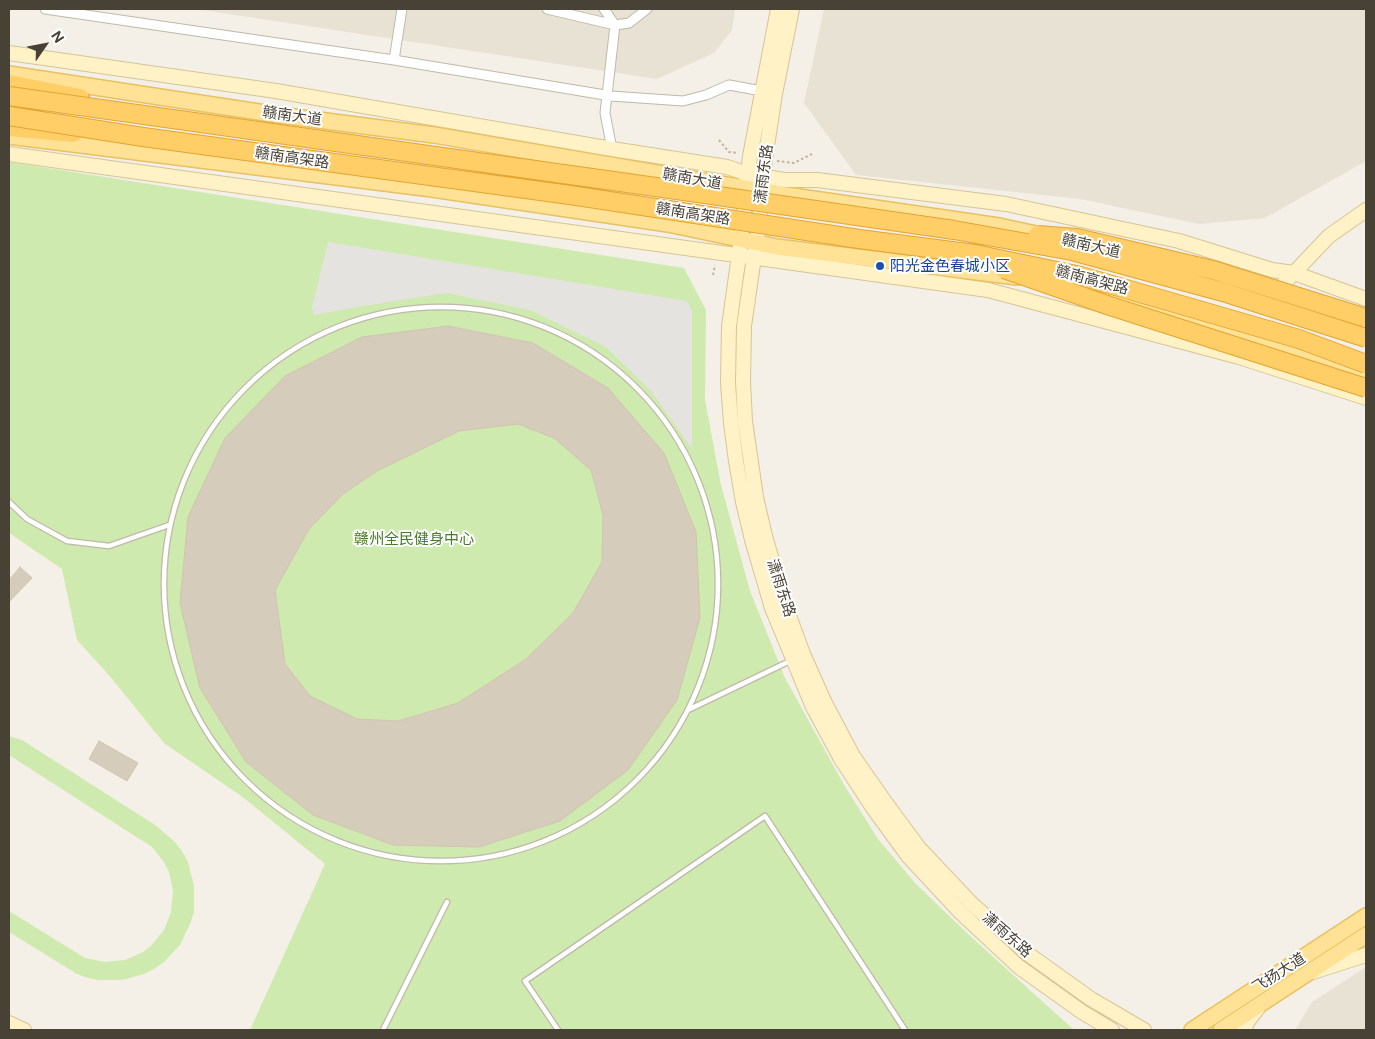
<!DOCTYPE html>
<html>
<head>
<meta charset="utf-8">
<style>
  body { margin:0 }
  #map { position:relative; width:1375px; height:1039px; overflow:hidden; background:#f4f0e7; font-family:"Public Sans",sans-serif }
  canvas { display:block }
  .frame { position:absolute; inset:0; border:10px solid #484136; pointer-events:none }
  .north { position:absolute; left:20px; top:20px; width:50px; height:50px; -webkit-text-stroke:4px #fff; paint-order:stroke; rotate:57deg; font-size:14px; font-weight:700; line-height:20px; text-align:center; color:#484136 }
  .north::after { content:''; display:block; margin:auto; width:18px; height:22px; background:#484136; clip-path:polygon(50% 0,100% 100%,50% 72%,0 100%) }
</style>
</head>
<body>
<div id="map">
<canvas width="1375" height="1039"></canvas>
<div class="frame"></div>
<div class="north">N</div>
</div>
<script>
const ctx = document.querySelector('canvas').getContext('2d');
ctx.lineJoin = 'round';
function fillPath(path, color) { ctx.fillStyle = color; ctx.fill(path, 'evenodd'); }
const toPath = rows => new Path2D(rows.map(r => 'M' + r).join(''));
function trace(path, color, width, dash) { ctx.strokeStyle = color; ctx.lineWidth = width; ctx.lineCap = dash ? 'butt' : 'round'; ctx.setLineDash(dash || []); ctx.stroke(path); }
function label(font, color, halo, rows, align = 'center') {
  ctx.font = font + ' "Public Sans","Noto Sans SC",sans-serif'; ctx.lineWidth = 4; ctx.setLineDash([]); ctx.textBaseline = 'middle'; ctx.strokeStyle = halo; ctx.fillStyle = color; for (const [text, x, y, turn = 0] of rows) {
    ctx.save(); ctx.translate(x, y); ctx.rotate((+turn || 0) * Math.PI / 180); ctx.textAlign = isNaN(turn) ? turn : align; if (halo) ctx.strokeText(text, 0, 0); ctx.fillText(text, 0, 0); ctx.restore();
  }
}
fillPath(toPath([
  [196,9,735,9,732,30,714,53,657,79],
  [824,9,1366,9,1366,161,1265,218,1199,224,1080,199,856,175,804,103],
  [1366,967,1366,1030,1295,1030,1312,1002]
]), '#e8e2d5');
fillPath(toPath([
  [9,162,684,268,706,310,705,400,721,485,750,591,785,678,844,785,878,839,915,883,969,935,1074,1030,250,1030,325,864,244,798,164,743,108,674,77,640,62,569,9,533],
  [9,736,22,740,155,825,174,841,182,851,188,862,194,886,194,912,190,924,180,945,164,962,154,969,144,974,122,980,99,980,88,978,77,974,9,932,9,911,85,958,105,962,125,960,143,952,151,946,164,930,171,912,173,891,169,872,164,862,152,847,9,755]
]), '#ceeaae');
fillPath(toPath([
  [328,242,687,301,692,310,692,449,651,391,606,347,530,310,447,293,362,306,314,315,312,307]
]), '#e5e3df');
const building = toPath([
  [448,326,533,343,608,388,664,453,696,532,700,618,677,700,628,770,560,821,479,847,393,845,313,815,246,762,200,688,180,603,188,517,225,438,285,376,362,337,448,326],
  [518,424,554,438,591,470,603,515,602,562,573,613,526,659,458,703,398,721,357,719,310,696,285,664,275,590,309,529,343,494,377,471,459,431,518,424],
  [20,567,32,578,9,602,9,580,20,567],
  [99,741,138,763,127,781,89,759,99,741]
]);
fillPath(building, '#d6ccbc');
trace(building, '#d1c4af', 1);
const lane = toPath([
  '164 584a277 277 0 1 1 554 0a277 277 0 1 1-554 0Z',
  [9,502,27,519,67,541,109,546,169,525],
  [688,710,792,660],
  [383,1030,447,902],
  [558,1030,525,981,765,816,905,1030]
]);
const street = toPath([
  [45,9,394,60,611,96,683,101,706,95,729,85,762,91],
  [547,9,615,25,629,23,647,9],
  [604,9,615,25,605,113,612,149],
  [394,60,402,9]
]);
const secondary = toPath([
  [778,9,750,156,739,255,729,326,728,383,731,423,736,461,743,502,752,540,772,608,813,707,841,759,873,808,908,856,961,913,1019,967,1082,1012,1112,1030],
  [792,9,775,94,765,159,757,242,754,257,744,326,743,382,745,421,756,497,765,536,784,602,803,654,825,703,853,756,885,802,919,848,972,904,1028,954,1091,999,1144,1030],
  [9,53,276,91,612,149,727,167,748,174,784,180,817,180,1006,204,1179,241,1272,270,1294,273,1366,299],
  [9,154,988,290,1239,357,1366,398],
  [1273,295,1329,236,1366,210],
  [1313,972,1366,955],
  [9,1023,24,1030],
  [1244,1030,1248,1021,1258,1008]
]);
const primary = toPath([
  [9,74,272,114,434,135,786,195,999,226,1050,237],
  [9,136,432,189,668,224,777,247,1017,277],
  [1077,287,1246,335,1366,376],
  [1192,1030,1366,916],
  [1221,1030,1366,935]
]);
const highway = toPath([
  [9,84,80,98],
  [9,127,73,133]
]);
trace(lane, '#c0b8a9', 7);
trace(street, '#c0b8a9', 11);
trace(secondary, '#d6c595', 16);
trace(primary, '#e8c161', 18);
trace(highway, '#e3a432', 20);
trace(toPath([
  [719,140,729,152,738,153],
  [777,161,794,163,812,154],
  [713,275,715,265]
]), '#c2b49a', 2, [2.5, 2.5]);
trace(lane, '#fff', 4.5);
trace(street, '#fff', 9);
trace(secondary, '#fff2c6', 14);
trace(primary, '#ffe295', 15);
trace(highway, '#ffce67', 18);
const highwayBridge = toPath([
  [9,96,663,188,954,230,1072,251,1223,292,1366,338],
  [9,116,143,137,570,195,859,239,975,254,1081,276,1299,339,1366,364],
  [1038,235,1077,238,1213,270,1366,318],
  [1004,269,1110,306,1366,388]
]);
trace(highwayBridge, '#e3a432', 20, []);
trace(highwayBridge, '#ffce67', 18);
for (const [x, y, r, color] of [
  [880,266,5,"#1a4fb4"]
]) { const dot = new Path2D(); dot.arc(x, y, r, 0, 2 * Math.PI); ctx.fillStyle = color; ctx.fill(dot); trace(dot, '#fff', 2); }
label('15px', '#484136', '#fff', [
  ["赣南大道",292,116,8],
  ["赣南高架路",292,158,8],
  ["潇雨东路",764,174,-83],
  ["赣南大道",692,179,10],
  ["赣南高架路",693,214,9],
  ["赣南大道",1091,246,13],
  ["赣南高架路",1092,280,15],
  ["潇雨东路",781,588,72],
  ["潇雨东路",1007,935,41],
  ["飞扬大道",1279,973,-33]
]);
label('15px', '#164399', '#fff', [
  ["阳光金色春城小区",890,266]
], 'left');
label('15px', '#467c26', '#fff', [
  ["赣州全民健身中心",414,539]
]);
</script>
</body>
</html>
